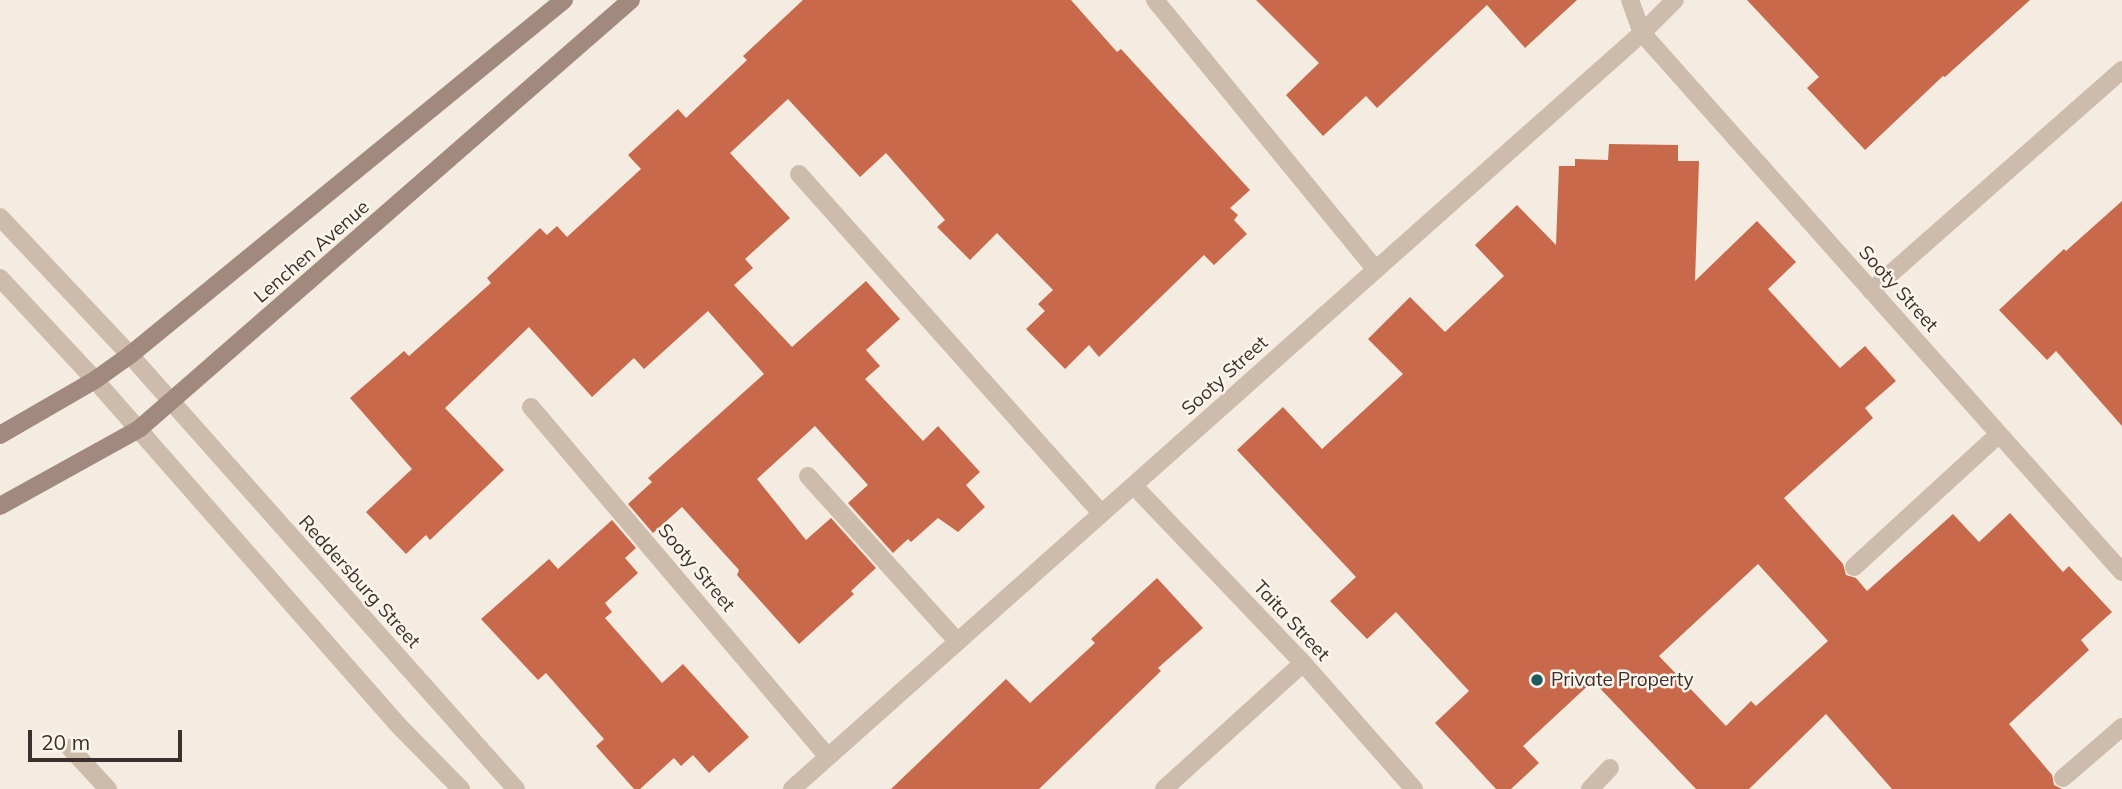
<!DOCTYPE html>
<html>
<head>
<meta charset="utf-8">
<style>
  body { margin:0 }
  #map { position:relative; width:2122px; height:789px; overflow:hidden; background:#f4ebe1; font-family:Mulish,sans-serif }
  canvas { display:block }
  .scale { position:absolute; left:28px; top:730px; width:154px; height:32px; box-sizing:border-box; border:4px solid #3b302b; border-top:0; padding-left:9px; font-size:21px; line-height:24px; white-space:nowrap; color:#3b302b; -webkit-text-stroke:5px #fbf5ee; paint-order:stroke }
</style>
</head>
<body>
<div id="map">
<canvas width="2122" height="789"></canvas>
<div class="scale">20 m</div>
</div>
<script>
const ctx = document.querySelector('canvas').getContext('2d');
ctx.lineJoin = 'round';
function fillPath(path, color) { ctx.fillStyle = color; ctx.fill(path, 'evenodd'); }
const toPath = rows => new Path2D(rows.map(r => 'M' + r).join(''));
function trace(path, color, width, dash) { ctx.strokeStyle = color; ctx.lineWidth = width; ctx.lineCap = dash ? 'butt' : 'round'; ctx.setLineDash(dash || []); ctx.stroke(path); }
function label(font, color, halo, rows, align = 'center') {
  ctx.font = font + ' Mulish,sans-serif'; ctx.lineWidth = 5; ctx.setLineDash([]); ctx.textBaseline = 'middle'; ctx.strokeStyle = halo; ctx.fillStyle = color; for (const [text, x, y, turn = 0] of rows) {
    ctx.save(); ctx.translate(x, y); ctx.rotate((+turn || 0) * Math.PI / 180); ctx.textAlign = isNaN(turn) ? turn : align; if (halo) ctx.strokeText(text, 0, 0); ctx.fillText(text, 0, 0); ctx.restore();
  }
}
fillPath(toPath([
  [803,0,1071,0,1117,52,1121,49,1250,190,1230,208,1238,215,1234,220,1247,234,1214,265,1204,255,1099,357,1089,345,1065,369,1026,329,1045,311,1038,304,1053,290,997,233,970,260,937,227,945,220,886,153,860,177,788,99,730,153,790,218,745,259,753,268,734,285,792,347,866,281,900,319,866,350,880,366,865,379,923,441,938,426,980,472,966,485,985,507,958,532,938,518,911,542,908,539,893,553,848,503,868,485,815,426,757,479,806,540,831,518,876,568,851,591,854,594,799,644,737,575,739,570,682,507,653,533,628,504,652,482,648,478,764,374,708,311,644,369,634,358,592,397,529,327,445,408,504,470,430,540,426,535,406,554,366,512,412,469,350,398,404,351,409,356,491,283,487,278,540,228,547,235,557,226,567,237,641,169,628,155,678,109,686,118,747,60,743,56],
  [1256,0,1577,0,1525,48,1487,5,1377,108,1366,96,1323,136,1286,95,1319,63],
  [1747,0,2030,0,1945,77,1943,76,1865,150,1807,88,1819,77],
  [1609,144,1678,145,1678,161,1699,161,1695,281,1757,221,1796,262,1768,289,1840,368,1865,346,1896,381,1865,408,1873,418,1784,498,1843,564,1846,575,1856,578,1867,591,1953,514,1979,542,2010,513,2063,572,2069,566,2112,612,2081,640,2089,650,2009,724,2052,775,2054,785,2062,789,1892,789,1826,714,1749,789,1696,789,1593,681,1523,746,1539,763,1511,789,1496,789,1435,723,1469,691,1396,612,1367,639,1330,601,1356,577,1237,450,1283,407,1322,449,1403,374,1368,339,1410,297,1445,332,1504,276,1475,245,1517,205,1556,245,1559,166,1575,166,1575,159,1608,160],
  [1758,564,1828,641,1756,706,1751,701,1726,726,1659,656],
  [2122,201,2122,426,2056,351,2047,360,1999,310,2064,249,2066,251],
  [612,520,636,548,625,558,638,573,605,603,612,612,605,618,662,683,683,664,749,737,709,773,693,755,681,766,674,758,640,789,634,789,596,746,604,739,546,673,538,680,481,619,549,559,558,569],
  [1157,578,1203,628,1158,668,1161,671,1039,789,891,789,1006,679,1030,703,1095,643,1091,639]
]), '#c8694b');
trace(toPath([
  [1155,0,1376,270],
  [1630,0,1642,33,2122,572],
  [799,174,1101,513],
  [0,217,130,355],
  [0,278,95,380],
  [1871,291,2122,70],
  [531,407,828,757],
  [808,476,957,641],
  [1134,486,1303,663,1414,789],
  [1854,567,1999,434],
  [70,748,108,789],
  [2063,778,2122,727],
  [792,789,1642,33,1675,0],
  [1164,789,1303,663],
  [1590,789,1610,768]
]), '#cdbbac', 18);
trace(toPath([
  [130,355,516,789],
  [95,380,399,726,461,789]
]), '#cdbbac', 18);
trace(toPath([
  [0,435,95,380,130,355,564,0],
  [0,506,139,429,631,0]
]), '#a18a7d', 18);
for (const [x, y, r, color] of [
  [1537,680,7,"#1f5a5e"]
]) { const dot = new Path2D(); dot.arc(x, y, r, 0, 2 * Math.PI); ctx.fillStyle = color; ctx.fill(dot); trace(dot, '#fbf5ee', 2.5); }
label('19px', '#3b302b', '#fbf5ee', [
  ["Lenchen Avenue",312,252,-41],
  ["Sooty Street",1898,289,48],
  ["Sooty Street",1225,376,-42],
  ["Sooty Street",696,568,50],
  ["Reddersburg Street",359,582,48],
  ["Taita Street",1291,621,47]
]);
label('19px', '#3b302b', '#fbf5ee', [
  ["Private Property",1551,680]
], 'left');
</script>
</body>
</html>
